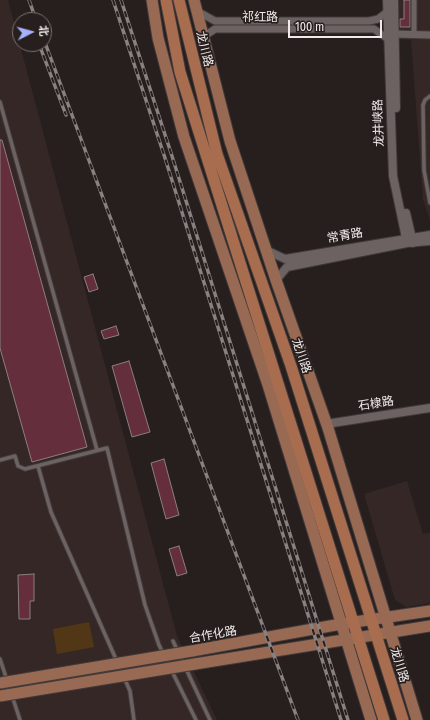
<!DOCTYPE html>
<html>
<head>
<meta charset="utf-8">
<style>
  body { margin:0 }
  #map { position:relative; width:430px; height:720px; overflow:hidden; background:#271f1e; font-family:"Fira Sans Condensed","Noto Sans SC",sans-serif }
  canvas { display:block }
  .north { position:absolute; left:12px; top:12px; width:40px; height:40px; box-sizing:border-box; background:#271f1e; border:1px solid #777070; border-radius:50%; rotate:84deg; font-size:11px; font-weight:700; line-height:16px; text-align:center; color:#f0eaea }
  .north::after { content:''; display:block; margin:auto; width:14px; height:18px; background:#a6b1fc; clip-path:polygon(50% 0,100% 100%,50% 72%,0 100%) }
  .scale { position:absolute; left:288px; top:20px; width:94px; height:18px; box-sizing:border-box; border:2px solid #f0eaea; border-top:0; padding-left:5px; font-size:12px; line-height:14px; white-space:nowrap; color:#f0eaea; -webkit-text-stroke:3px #271f1e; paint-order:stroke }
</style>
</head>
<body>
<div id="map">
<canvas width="430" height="720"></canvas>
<div class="north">北</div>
<div class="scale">100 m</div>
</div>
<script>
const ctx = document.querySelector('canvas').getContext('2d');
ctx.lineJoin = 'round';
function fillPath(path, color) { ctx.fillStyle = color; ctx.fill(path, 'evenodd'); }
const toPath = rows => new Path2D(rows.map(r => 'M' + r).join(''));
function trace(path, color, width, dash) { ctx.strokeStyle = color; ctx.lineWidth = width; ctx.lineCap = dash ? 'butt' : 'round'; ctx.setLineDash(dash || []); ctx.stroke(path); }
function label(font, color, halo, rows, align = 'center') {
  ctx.font = font + ' "Fira Sans Condensed","Noto Sans SC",sans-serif'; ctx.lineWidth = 3.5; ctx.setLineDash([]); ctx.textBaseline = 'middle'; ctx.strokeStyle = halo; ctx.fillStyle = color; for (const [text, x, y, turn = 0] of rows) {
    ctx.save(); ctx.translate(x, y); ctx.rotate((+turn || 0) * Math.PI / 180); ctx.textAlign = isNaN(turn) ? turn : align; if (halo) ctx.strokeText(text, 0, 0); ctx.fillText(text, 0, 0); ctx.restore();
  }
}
fillPath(toPath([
  [0,0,8,0,177,636,217,720,0,720],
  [398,0,430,0,430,220,423,200,411,40,399,39],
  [407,481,423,534,430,533,430,603,406,607,395,600,364,494]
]), '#352725');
fillPath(toPath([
  [89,622,94,647,57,654,53,629]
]), '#513716');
const building = toPath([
  [404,0,410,0,410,27,400,27,400,19,404,19,404,0],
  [0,140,2,140,87,447,32,462,0,348,0,140],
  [93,274,98,289,89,292,84,277,93,274],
  [116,326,119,335,104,339,101,331,116,326],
  [129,361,150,432,132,437,112,366,129,361],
  [164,459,179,515,166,519,151,463,164,459],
  [179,546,187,573,177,576,169,549,179,546],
  [34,574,34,601,30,601,30,619,19,619,18,575,34,574]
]);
fillPath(building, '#652e3d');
trace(building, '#897f80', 1);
const service = toPath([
  [430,96,425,100,423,105,424,170,430,203],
  [0,102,97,450],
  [0,460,15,456,18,466,25,469,107,448,145,605,159,645,196,720],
  [38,466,51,512,130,691,134,720],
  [173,641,210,720],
  [0,659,20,720]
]);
const pedestrian = toPath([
  [414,0,414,35]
]);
const minor = toPath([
  [197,11,215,21,369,21,378,19,387,12],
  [395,34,430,35],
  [203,37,215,29,374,29,388,39]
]);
const tertiary = toPath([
  [387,0,393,176,407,243],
  [394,0,396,108],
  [406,213,413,243],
  [266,250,285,259,430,235],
  [276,280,287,267,407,243,430,241],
  [326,424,430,408]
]);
const primary = toPath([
  [152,0,158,38,184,137,268,385,371,720],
  [194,0,230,141,276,280,328,428,417,720],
  [192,651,341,624,430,611],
  [195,664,430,626]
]);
const trunk = toPath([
  [166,0,180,72,384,720],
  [179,0,217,154,291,366,403,720]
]);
trace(service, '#413a3a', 5.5);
trace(pedestrian, '#413a3a', 7);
trace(minor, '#413a3a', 9);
trace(tertiary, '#413a3a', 10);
trace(primary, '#413a3a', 13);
trace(trunk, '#413a3a', 13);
trace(service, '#6b6261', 3.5);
trace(pedestrian, '#6b6261', 5);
trace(minor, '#6b6261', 7);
trace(tertiary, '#6b6261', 8);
trace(primary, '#996a53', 11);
trace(trunk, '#a86c4e', 11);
const rail = toPath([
  [29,0,36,20],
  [113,0,165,158,341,720],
  [121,0,172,156,348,720],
  [44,40,298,720],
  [39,44,66,115]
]);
trace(rail, '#888180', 3.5);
trace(rail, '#271f1e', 2, [6]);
const primaryBridge = toPath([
  [0,683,192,651],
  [0,696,195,664]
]);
trace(primaryBridge, '#413a3a', 13, []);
trace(primaryBridge, '#996a53', 11);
label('12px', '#f0eaea', '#271f1e', [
  ["祁红路",260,18],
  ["龙川路",204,49,76],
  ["龙井峡路",379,123,-92],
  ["常青路",345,236,-10],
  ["龙川路",301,356,71],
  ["石棣路",376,404,-9],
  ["合作化路",213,635,-10],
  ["龙川路",399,665,73]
]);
</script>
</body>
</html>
